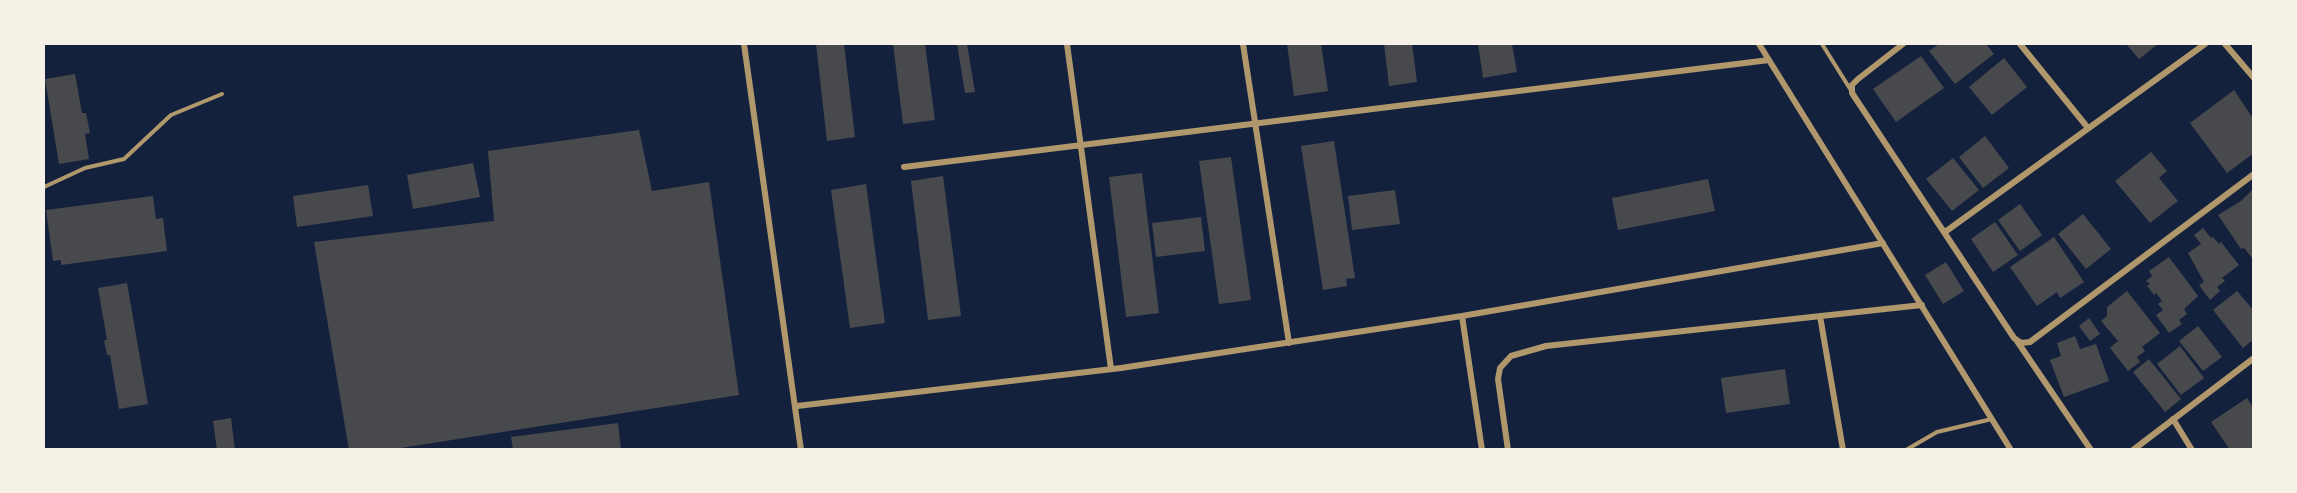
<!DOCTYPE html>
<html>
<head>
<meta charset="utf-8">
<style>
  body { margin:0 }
  #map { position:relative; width:2297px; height:493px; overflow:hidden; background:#14213d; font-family:Cabin,sans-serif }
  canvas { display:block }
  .frame { position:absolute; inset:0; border:45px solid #f6f1e7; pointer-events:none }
</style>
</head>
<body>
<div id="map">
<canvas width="2297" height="493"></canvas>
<div class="frame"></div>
</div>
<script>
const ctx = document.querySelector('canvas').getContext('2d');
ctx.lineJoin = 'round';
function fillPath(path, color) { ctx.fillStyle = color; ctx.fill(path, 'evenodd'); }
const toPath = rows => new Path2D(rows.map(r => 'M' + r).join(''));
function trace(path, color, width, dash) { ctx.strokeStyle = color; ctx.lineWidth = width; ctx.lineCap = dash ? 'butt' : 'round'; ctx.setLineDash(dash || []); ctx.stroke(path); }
fillPath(toPath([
  [816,44,844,44,855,137,827,141],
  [893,44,925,44,935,120,903,124],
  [957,44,967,44,975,92,965,93],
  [1287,44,1321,44,1328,91,1294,96],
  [1384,44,1412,44,1417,82,1389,86],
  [1478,44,1512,44,1517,72,1483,78],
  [1939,44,1986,44,1994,54,1955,84,1929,51],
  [2126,44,2158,44,2139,59],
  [1921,56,1944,88,1896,122,1873,89],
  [2004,58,2027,87,1992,115,1969,87],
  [75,74,82,113,86,113,90,133,85,134,89,159,59,164,45,79],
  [2234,90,2254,120,2254,153,2227,173,2190,123],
  [639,130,652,191,709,182,739,395,388,450,349,450,314,242,494,221,488,151],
  [1985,136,2009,168,1983,188,1959,157],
  [1334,141,1355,278,1346,279,1347,286,1323,290,1301,146],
  [2151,152,2167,171,2159,178,2178,201,2150,223,2115,181],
  [1231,157,1251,300,1219,304,1199,161],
  [1953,158,1979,190,1952,211,1926,179],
  [473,163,480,197,413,209,407,175],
  [1142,173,1159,313,1126,317,1109,177],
  [943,176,961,316,928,320,911,181],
  [1708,179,1715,211,1618,230,1612,198],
  [866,184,885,323,850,328,831,190],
  [368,185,373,216,297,227,293,196],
  [2254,188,2254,257,2252,258,2244,248,2241,249,2218,215,2241,201],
  [1395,190,1400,224,1352,230,1348,196],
  [153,196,156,219,163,218,167,251,61,265,61,260,53,261,46,210],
  [2020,204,2042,235,2020,251,1998,220],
  [2083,214,2111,249,2086,269,2058,234],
  [1201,217,1205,251,1156,257,1152,223],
  [1995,222,2018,255,1993,272,1971,239],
  [2203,228,2211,238,2213,237,2219,244,2221,242,2239,265,2222,278,2225,281,2217,287,2220,291,2210,300,2199,285,2204,282,2188,253,2201,244,2194,235],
  [2054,237,2084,282,2060,298,2057,292,2037,306,2010,267],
  [2169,257,2198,296,2184,309,2187,314,2179,320,2182,324,2169,333,2156,315,2163,310,2158,304,2162,301,2156,293,2154,295,2147,286,2150,284,2146,281,2152,276,2149,271],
  [1946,262,1964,291,1943,304,1925,275],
  [127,283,148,404,119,409,110,355,107,355,104,340,107,340,98,288],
  [2127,291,2160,333,2142,347,2145,351,2137,357,2140,362,2128,371,2110,348,2118,341,2101,321,2107,316,2107,307],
  [2237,291,2254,311,2254,339,2243,348,2213,310],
  [2089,318,2100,334,2090,341,2079,326],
  [2198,326,2222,357,2203,371,2179,341],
  [2075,336,2080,349,2096,344,2109,381,2064,397,2050,360,2061,356,2057,343],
  [2180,346,2204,378,2181,395,2157,364],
  [2149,359,2181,399,2165,412,2133,372],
  [1785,369,1790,404,1726,413,1721,378],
  [2247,398,2254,409,2254,450,2230,450,2211,422],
  [231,418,235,450,217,450,213,421],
  [618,423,621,450,513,450,511,437]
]), '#48494c');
trace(toPath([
  [1822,44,1852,92],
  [44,187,85,168,124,159,171,115,222,94],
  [1906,450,1937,432,1992,419]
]), '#b1986c', 4);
trace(toPath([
  [744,44,801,450],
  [1067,44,1111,369],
  [1243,44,1289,343],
  [1759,44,2011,450],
  [1903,44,1858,79,1852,85,1852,93,2014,338,2021,343,2030,342,2254,174],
  [2020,44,2088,128],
  [2225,44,2254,78],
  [904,167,1769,60],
  [1945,232,2205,44],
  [1462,316,1482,450],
  [1820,316,1843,450],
  [2017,341,2091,450],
  [797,406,1121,368,1462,316,1883,243],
  [2173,419,2192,450],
  [1508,450,1498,379,1500,368,1511,356,1546,346,1922,305],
  [2133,450,2254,358]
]), '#b1986c', 6);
</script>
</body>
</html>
